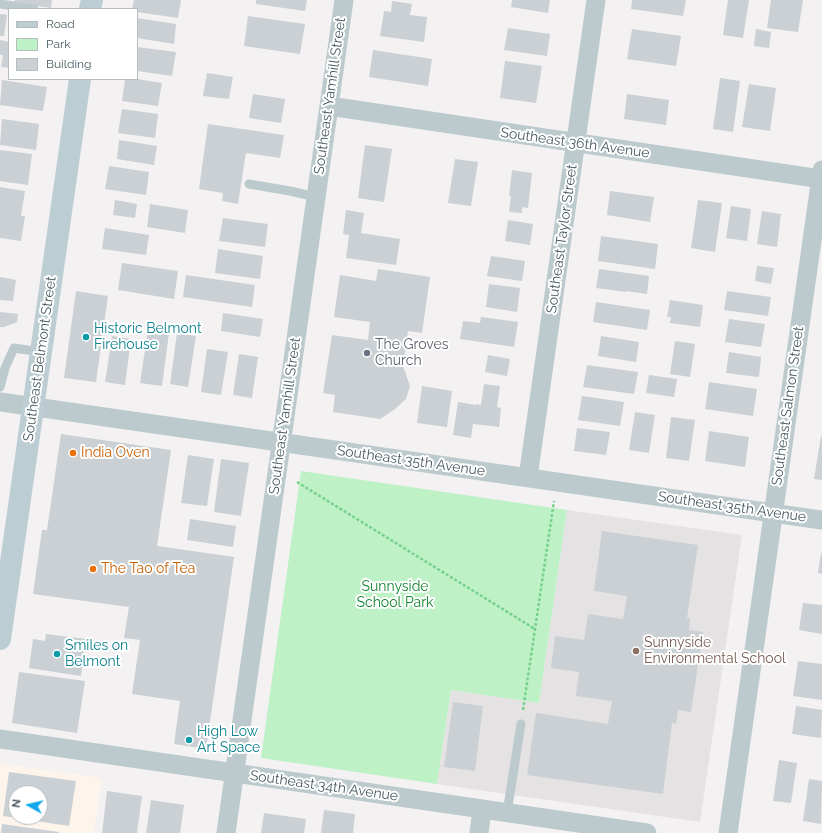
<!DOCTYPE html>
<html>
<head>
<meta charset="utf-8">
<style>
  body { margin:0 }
  #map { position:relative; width:822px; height:833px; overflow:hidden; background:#f3f1f2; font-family:Raleway,sans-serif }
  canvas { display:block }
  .legend { position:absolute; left:8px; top:8px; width:130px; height:72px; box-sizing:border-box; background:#fff; border:1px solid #b6bdbf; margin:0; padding:5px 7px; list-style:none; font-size:12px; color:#485a60 }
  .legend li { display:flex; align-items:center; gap:8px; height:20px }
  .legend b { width:20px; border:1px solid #b6bdbf }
  .north { position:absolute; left:8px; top:785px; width:40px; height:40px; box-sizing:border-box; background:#fff; border:1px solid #b6bdbf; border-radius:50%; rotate:278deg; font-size:11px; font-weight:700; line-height:16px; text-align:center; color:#485a60 }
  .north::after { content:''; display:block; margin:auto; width:14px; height:18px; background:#13a8ec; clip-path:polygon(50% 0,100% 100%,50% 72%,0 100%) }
</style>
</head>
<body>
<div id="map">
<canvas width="822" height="833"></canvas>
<ul class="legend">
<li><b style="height:5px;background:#bccdd3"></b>Road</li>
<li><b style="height:11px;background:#bff1c6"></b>Park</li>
<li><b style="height:11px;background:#cbd0d4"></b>Building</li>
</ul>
<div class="north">N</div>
</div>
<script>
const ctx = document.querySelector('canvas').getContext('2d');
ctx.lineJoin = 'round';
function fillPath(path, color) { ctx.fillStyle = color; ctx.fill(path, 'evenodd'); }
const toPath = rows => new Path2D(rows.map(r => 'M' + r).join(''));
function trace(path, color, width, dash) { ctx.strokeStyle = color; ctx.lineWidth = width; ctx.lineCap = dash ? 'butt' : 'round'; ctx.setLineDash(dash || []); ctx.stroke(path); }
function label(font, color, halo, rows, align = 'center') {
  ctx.font = font + ' Raleway,sans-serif'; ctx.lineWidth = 4; ctx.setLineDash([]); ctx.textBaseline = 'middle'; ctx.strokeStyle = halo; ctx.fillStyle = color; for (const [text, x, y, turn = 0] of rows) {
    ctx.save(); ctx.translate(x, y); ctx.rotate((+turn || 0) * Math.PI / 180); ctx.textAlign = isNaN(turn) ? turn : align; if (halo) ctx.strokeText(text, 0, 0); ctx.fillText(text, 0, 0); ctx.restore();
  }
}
fillPath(toPath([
  [0,763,102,778,94,833,0,833],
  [16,793,40,793,40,817,16,817]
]), '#fdf4ec');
fillPath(toPath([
  [567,510,742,535,700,822,437,784,451,690,539,703]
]), '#e5e2e4');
fillPath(toPath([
  [301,471,567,510,539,703,451,690,437,784,261,758]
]), '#bff1c6');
fillPath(toPath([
  [15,0,52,0,51,8,15,3],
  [134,0,181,0,178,18,137,12,137,9,132,9],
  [256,0,307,0,305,11,256,4],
  [512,0,550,0,548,13,511,7],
  [632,0,686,0,683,16,631,9],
  [728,0,749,0,743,38,723,35],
  [771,0,803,0,798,32,767,28],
  [392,1,412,4,410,15,427,17,424,42,380,36,384,11,391,12],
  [0,14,7,15,4,36,0,36],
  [248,16,305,24,300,54,244,46],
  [137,18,176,24,174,44,137,38],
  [508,28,550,34,547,56,504,50],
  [632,29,681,36,676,66,627,59],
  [756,29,771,32,769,48,754,46],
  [0,40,9,42,9,68,1,67,3,55,0,55],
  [137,47,176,52,172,76,137,71],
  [373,50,432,59,428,86,369,77],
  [505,61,542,66,536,103,500,98],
  [207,73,233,77,229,99,203,96],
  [720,78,740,81,733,132,713,129],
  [125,79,137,79,162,83,158,106,122,101],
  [2,80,47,87,43,111,0,105],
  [749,84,776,88,770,131,742,127],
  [253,94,285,99,281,123,249,118],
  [627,94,669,100,666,125,624,119],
  [122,109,158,114,155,138,118,133],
  [2,119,39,124,36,150,0,145],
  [208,124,284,135,280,158,246,153,238,204,222,201,223,193,199,189],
  [119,140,157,146,154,165,117,159],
  [365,145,392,149,384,202,358,198],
  [0,150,32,154,28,185,0,181],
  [455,159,478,162,471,206,448,203],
  [109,166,149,172,146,195,105,189],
  [512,170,532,173,528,208,522,207,522,213,509,212,511,196,509,196],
  [0,187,25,191,21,216,25,216,21,241,0,238],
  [610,191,654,197,650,222,607,215],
  [115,200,137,204,135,218,113,215],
  [698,200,722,203,715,252,691,248],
  [150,204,188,210,185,233,147,227],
  [731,206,751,209,747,241,726,238],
  [346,210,364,213,361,233,400,239,396,265,346,258,349,235,343,234],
  [762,211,781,214,777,247,757,244],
  [223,218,268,224,265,247,219,241],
  [508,220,533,224,530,245,505,241],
  [105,228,149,235,146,255,102,249],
  [601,236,658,244,655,269,598,261],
  [218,249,263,256,260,279,215,273],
  [491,256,525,261,522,281,487,276],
  [122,263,178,271,174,299,118,290],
  [757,266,774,268,771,284,755,281],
  [378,269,430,277,422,333,408,331,403,366,410,386,406,399,395,409,380,419,333,412,335,395,323,393,332,335,368,340,370,322,334,317,340,275,376,281],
  [599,269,649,276,647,294,626,291,626,292,596,288],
  [186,275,255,285,252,307,183,297],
  [0,277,16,280,13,301,0,300],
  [489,284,520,288,517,312,486,307],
  [76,291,108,296,96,382,64,378],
  [727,291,771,297,768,316,724,310],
  [670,300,703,305,700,327,670,323,671,317,667,317],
  [596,302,650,310,647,330,593,322],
  [0,312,18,314,17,322,4,327,0,327],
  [223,313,263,319,260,337,221,331],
  [481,317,518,322,514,347,460,339,463,321,480,323],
  [729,319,765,324,761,347,725,342],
  [148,330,169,333,162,386,140,383],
  [177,333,196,336,188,387,170,384],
  [112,336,131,339,125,385,105,382],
  [601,336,639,342,636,362,598,356],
  [675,341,695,344,690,377,670,374],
  [207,349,228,352,221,395,201,392],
  [729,352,761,357,759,377,726,373],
  [239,354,258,357,252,398,233,395],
  [488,355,510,359,507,376,485,372],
  [587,365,638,372,634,394,583,387],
  [649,375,677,379,674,397,646,393],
  [709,382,757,389,753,416,705,409],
  [484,384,500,386,497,407,501,408,499,427,473,424,471,438,453,435,458,402,476,405,476,404,481,405],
  [422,386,452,391,447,427,417,423],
  [582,396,624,402,620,426,578,420],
  [635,412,655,415,649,453,629,450],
  [671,417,695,420,689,461,666,458],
  [577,428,610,432,606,455,574,451],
  [709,431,749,437,745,467,705,461],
  [61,434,171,450,157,546,234,557,206,749,174,744,180,701,132,694,140,640,124,638,129,607,33,594,42,530,47,530],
  [821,436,822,437,822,480,814,479],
  [188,455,214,459,207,506,181,503],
  [221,459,249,463,241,516,214,512],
  [190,519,236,526,233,547,187,540],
  [602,531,698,545,687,618,690,618,689,630,703,632,691,712,678,710,676,724,672,723,663,794,527,775,536,713,608,724,612,701,576,696,579,672,551,668,555,636,584,640,588,614,623,619,627,596,594,591],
  [821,553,822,553,822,574,818,573],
  [803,603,822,605,822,634,799,630],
  [46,634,86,639,81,676,29,668,33,639,45,641],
  [798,661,822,664,822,700,793,696],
  [19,672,85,681,77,733,12,723],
  [453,702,483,706,475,771,444,767],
  [796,706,822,710,821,738,792,734],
  [779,760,797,763,791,803,773,801],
  [9,772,76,781,69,826,3,816],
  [16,793,40,793,40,817,16,817],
  [809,779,822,781,821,824,803,821],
  [107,791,142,796,137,833,102,833],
  [151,800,184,805,180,833,146,833],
  [324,810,355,814,353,833,321,833],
  [264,813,306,819,304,833,261,833],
  [2,824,59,832,59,833,1,833]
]), '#cbd0d4');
trace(toPath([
  [297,482,535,629],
  [523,710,554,501]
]), '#76d18d', 2.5, [3, 2]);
trace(toPath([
  [0,4,34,9],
  [249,184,290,191,316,197],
  [0,387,5,368,14,348,41,352],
  [507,813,521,724]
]), '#bccace', 9);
trace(toPath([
  [329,106,822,179],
  [0,402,822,520],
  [528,477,596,0],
  [0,739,647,833],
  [226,833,344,0],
  [479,833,482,809],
  [728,833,822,170]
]), '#bccace', 19);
trace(toPath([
  [90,9,92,0],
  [0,639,80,79]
]), '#bccdd3', 22);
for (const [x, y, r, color] of [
  [86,337,4,"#0f9aa8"],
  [367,353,4,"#6b7280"],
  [73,453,4,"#e8710a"],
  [93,569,4,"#e8710a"],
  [636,651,4,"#8d6e63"],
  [57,654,4,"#0f9aa8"],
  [189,740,4,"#0f9aa8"]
]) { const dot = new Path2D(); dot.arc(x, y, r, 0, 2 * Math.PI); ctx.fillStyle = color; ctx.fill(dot); trace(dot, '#fff', 1.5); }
label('14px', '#485a60', '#fff', [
  ["Southeast Yamhill Street",330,96,-82],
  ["Southeast 36th Avenue",575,143,8],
  ["Southeast Taylor Street",562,239,-82],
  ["Southeast Belmont Street",40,359,-82],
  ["Southeast Salmon Street",788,406,-82],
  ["Southeast Yamhill Street",285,416,-82],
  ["Southeast 35th Avenue",411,461,8],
  ["Southeast 35th Avenue",732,507,8],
  ["Southeast 34th Avenue",324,786,8]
]);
label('14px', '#0d838f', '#fff', [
  ["Historic Belmont",94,329],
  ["Firehouse",94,345],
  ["Smiles on",65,646],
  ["Belmont",65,662],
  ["High Low",197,732],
  ["Art Space",197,748]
], 'left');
label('14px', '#5b616d', '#fff', [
  ["The Groves",375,345],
  ["Church",375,361]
], 'left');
label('14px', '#c56008', '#fff', [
  ["India Oven",81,453],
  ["The Tao of Tea",101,569]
], 'left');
label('14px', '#148530', '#fff', [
  ["Sunnyside",395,587],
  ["School Park",395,603]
]);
label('14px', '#785e54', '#fff', [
  ["Sunnyside",644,643],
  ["Environmental School",644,659]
], 'left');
</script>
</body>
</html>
